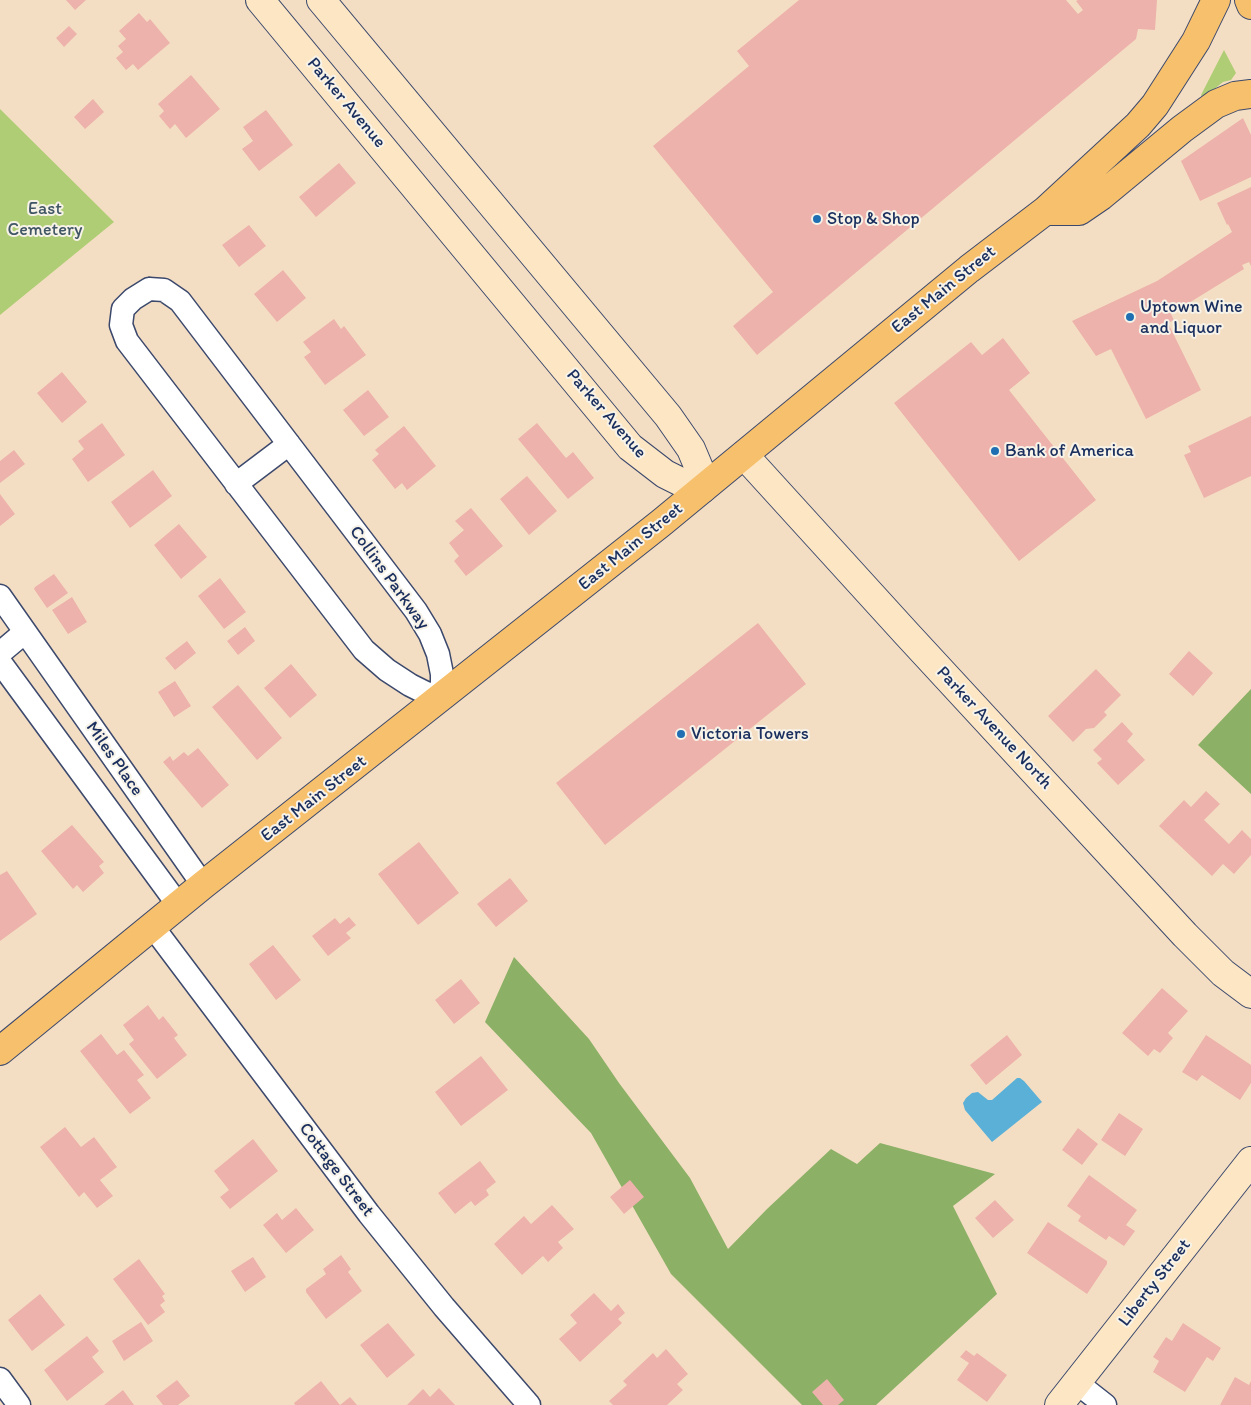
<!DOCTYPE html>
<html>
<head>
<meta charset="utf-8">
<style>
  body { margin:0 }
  canvas { display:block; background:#f4dec3 }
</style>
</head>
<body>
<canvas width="1251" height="1405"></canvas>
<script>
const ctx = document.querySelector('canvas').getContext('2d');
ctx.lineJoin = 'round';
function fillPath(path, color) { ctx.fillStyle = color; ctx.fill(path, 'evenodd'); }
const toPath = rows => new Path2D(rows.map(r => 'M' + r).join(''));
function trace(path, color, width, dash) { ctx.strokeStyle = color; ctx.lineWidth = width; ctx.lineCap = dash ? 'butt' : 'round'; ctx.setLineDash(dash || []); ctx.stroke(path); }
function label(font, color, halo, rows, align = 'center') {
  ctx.font = font + ' Itim,sans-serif'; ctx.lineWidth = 4; ctx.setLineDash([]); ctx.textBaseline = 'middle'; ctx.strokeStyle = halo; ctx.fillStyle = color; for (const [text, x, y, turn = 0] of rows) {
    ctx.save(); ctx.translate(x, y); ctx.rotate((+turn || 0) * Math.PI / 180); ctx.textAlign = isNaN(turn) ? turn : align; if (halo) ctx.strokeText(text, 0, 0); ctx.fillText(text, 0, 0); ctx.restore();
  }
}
fillPath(toPath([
  [1224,50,1236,73,1231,80,1223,82,1203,98,1201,95],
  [0,109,114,222,0,315]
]), '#afcd74');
fillPath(toPath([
  [1251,689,1251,794,1198,745],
  [514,957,589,1039,619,1083,690,1178,728,1249,767,1209,831,1149,857,1164,880,1143,995,1174,953,1206,997,1294,876,1405,802,1405,671,1274,591,1133,485,1022]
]), '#8bb066');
fillPath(toPath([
  [1017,1078,1020,1078,1024,1081,1042,1102,992,1142,965,1110,963,1103,966,1098,972,1093,978,1092,988,1100,992,1100]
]), '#5bb0d7');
fillPath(toPath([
  [66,0,86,0,75,10],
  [799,0,1066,0,1078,14,1083,10,1076,1,1078,0,1157,0,1155,30,1138,29,1136,39,757,355,733,326,773,292,653,146,749,66,737,51],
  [139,13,147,22,150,19,170,43,138,70,133,64,126,70,116,58,123,52,118,46,126,39,119,31],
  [69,26,77,34,64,47,56,38],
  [191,75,220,109,186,138,175,124,170,129,159,116,164,111,158,104],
  [93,99,104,112,85,129,74,117],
  [266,110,293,145,259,171,242,149,253,141,243,127],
  [1243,118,1251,135,1251,177,1200,201,1181,161],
  [339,163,356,183,316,217,299,197],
  [1251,187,1251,266,1249,262,1242,265,1244,269,1171,314,1174,320,1168,323,1201,390,1146,419,1111,349,1096,356,1072,321,1157,281,1232,232,1228,224,1227,225,1217,203],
  [249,225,266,246,239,267,222,245],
  [283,270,306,298,277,322,254,294],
  [334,319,341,329,344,326,366,355,325,385,304,357,311,352,303,342],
  [1003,338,1030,373,1009,390,1096,500,1019,561,894,403,971,342,982,355],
  [62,372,87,402,62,423,37,393],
  [368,390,389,417,364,436,343,410],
  [1251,416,1251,476,1204,498,1184,455,1191,452,1188,446],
  [102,423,125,455,88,482,72,459,84,449,78,441],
  [537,423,566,458,573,452,594,478,568,499,518,439],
  [404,426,436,466,407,490,402,483,395,489,372,460,379,454,375,450],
  [14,450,25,464,0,483,0,461],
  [153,470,172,496,130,528,111,502],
  [527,476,557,511,529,535,500,499],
  [0,494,15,514,0,526],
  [471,508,503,546,466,576,454,561,459,556,449,543,464,530,455,521],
  [179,524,207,557,181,579,154,545],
  [54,574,68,593,47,608,34,589,35,587],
  [220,578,246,612,224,629,198,596],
  [72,597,87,622,68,634,52,610],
  [758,623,806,684,605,845,556,783],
  [245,627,255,641,238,655,227,641],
  [187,641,196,653,175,670,165,658],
  [1189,651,1213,673,1193,696,1169,674],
  [291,664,317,695,290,718,264,688],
  [1096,669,1121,695,1104,712,1107,715,1094,728,1086,729,1073,742,1048,716],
  [175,681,191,706,174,717,158,692],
  [238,685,282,738,257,760,212,707],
  [1122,722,1133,734,1127,741,1145,760,1118,785,1097,763,1102,759,1093,750],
  [198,748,229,785,202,808,163,762,170,756,173,761,184,752,188,756],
  [1206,791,1220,804,1204,820,1229,844,1242,830,1251,839,1251,855,1234,874,1223,864,1212,876,1159,826,1184,800,1191,807],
  [72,825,104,862,99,866,104,873,83,892,77,885,73,889,41,851],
  [419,842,459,893,418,925,378,874],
  [7,871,37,914,0,941,0,875],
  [510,878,528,901,496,927,477,904],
  [349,917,356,925,346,933,351,938,328,956,312,936,335,918,340,924],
  [273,945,301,980,276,1000,249,964],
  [461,979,480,1003,454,1024,435,1000],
  [1162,988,1188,1011,1168,1033,1173,1038,1160,1053,1154,1049,1148,1056,1122,1033],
  [148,1005,159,1020,163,1016,178,1035,174,1038,187,1055,157,1079,129,1044,134,1040,123,1025],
  [101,1034,117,1055,124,1050,144,1075,137,1080,151,1098,130,1114,80,1051],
  [1007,1035,1022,1055,986,1085,970,1065],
  [1206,1035,1251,1065,1251,1083,1240,1100,1202,1075,1197,1081,1182,1072],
  [481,1056,508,1090,461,1126,435,1092],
  [1119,1113,1143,1129,1125,1156,1101,1140],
  [65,1127,81,1147,94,1137,117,1167,100,1180,113,1196,97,1208,84,1192,79,1197,40,1147],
  [1078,1128,1098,1144,1082,1165,1062,1150],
  [253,1139,278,1171,230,1209,220,1197,229,1190,214,1171],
  [480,1161,496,1182,486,1190,489,1195,475,1206,471,1201,455,1214,438,1193],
  [1089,1175,1137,1210,1126,1225,1135,1231,1124,1246,1109,1236,1106,1240,1078,1221,1081,1216,1067,1206],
  [630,1180,644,1197,624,1214,610,1197],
  [995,1200,1014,1220,993,1238,975,1218],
  [552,1205,574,1229,558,1242,563,1248,548,1262,543,1256,522,1275,494,1244,524,1216,531,1224],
  [296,1208,314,1230,286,1253,263,1225,277,1213,282,1220],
  [1048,1222,1107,1261,1107,1264,1087,1294,1027,1253],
  [341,1255,351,1269,348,1272,362,1291,326,1319,306,1292,306,1289,326,1274,323,1269],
  [253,1257,266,1277,245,1292,231,1271],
  [139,1259,165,1294,162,1296,165,1301,160,1305,165,1312,148,1325,113,1279],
  [594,1293,611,1311,618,1304,625,1313,618,1319,622,1323,580,1362,559,1339,577,1323,570,1315],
  [40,1294,65,1325,32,1351,8,1320],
  [141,1322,153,1341,124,1361,112,1341],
  [388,1323,415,1355,387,1378,360,1345],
  [1183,1323,1221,1348,1213,1361,1207,1357,1185,1392,1153,1372,1159,1361,1153,1357,1166,1337,1172,1341],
  [87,1336,99,1351,92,1357,104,1372,67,1401,44,1370],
  [666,1349,688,1374,677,1384,683,1390,667,1405,613,1405,609,1401,627,1385,623,1381,653,1353,657,1358],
  [966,1350,974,1356,977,1353,1007,1375,987,1402,957,1380,969,1363,960,1357],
  [1235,1377,1249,1385,1251,1381,1251,1405,1220,1405],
  [827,1379,844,1400,838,1405,823,1405,812,1392],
  [177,1380,190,1396,178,1405,163,1405,156,1396],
  [321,1381,340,1405,295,1405,294,1403],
  [439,1388,455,1405,407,1405,423,1389,430,1397],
  [123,1390,134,1405,104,1405],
  [350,1397,357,1405,340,1405]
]), '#edb2ab');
const street = toPath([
  [149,289,164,290,180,301,416,611,430,634,438,654,442,674,442,697,426,693,410,685,387,670,364,650,127,341,121,325,123,309,133,299,149,289],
  [236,484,289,444],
  [0,596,203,885],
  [0,653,25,632],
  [0,662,179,906],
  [153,927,369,1214,444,1307,529,1405],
  [0,1379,19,1405],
  [1077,1383,1105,1405]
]);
const secondary = toPath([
  [260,0,630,447,665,474,683,483,702,489,699,468,691,449,668,416,321,0],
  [744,455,906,633,1185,935,1223,973,1251,994],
  [1059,1405,1251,1161]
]);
const primary = toPath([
  [1249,0,1251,5],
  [1045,211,1079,211,1101,196,1182,129,1216,104,1235,96,1251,94],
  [0,1051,203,885,661,523,969,269,1045,211,1138,125,1155,105,1196,41,1216,0]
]);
trace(street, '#3c496d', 25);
trace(secondary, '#3c496d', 30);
trace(primary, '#3c496d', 30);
trace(street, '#fff', 22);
trace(secondary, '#fce6c4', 28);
trace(primary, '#f7c06c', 28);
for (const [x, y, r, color] of [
  [817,219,5,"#1f6fb2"],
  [1130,317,5,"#1f6fb2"],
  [995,451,5,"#1f6fb2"],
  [681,734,5,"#1f6fb2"]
]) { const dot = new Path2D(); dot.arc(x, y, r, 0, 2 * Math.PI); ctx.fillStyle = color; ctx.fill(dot); trace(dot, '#f7f3e8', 2); }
label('18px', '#1b2f5e', '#f7f3e8', [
  ["Parker Avenue",346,103,50],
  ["East Main Street",944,290,-39],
  ["Parker Avenue",606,414,49],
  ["East Main Street",631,547,-39],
  ["Collins Parkway",389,578,54],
  ["Parker Avenue North",994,728,47],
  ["Miles Place",114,759,55],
  ["East Main Street",314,799,-38],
  ["Cottage Street",336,1170,53],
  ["Liberty Street",1155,1283,-52]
]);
label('18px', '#405664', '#f7f3e8', [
  ["East",45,209],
  ["Cemetery",45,230]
]);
label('18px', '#1b2f5e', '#f7f3e8', [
  ["Stop & Shop",827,219],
  ["Uptown Wine",1140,307],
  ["and Liquor",1140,328],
  ["Bank of America",1005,451],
  ["Victoria Towers",691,734]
], 'left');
</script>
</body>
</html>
